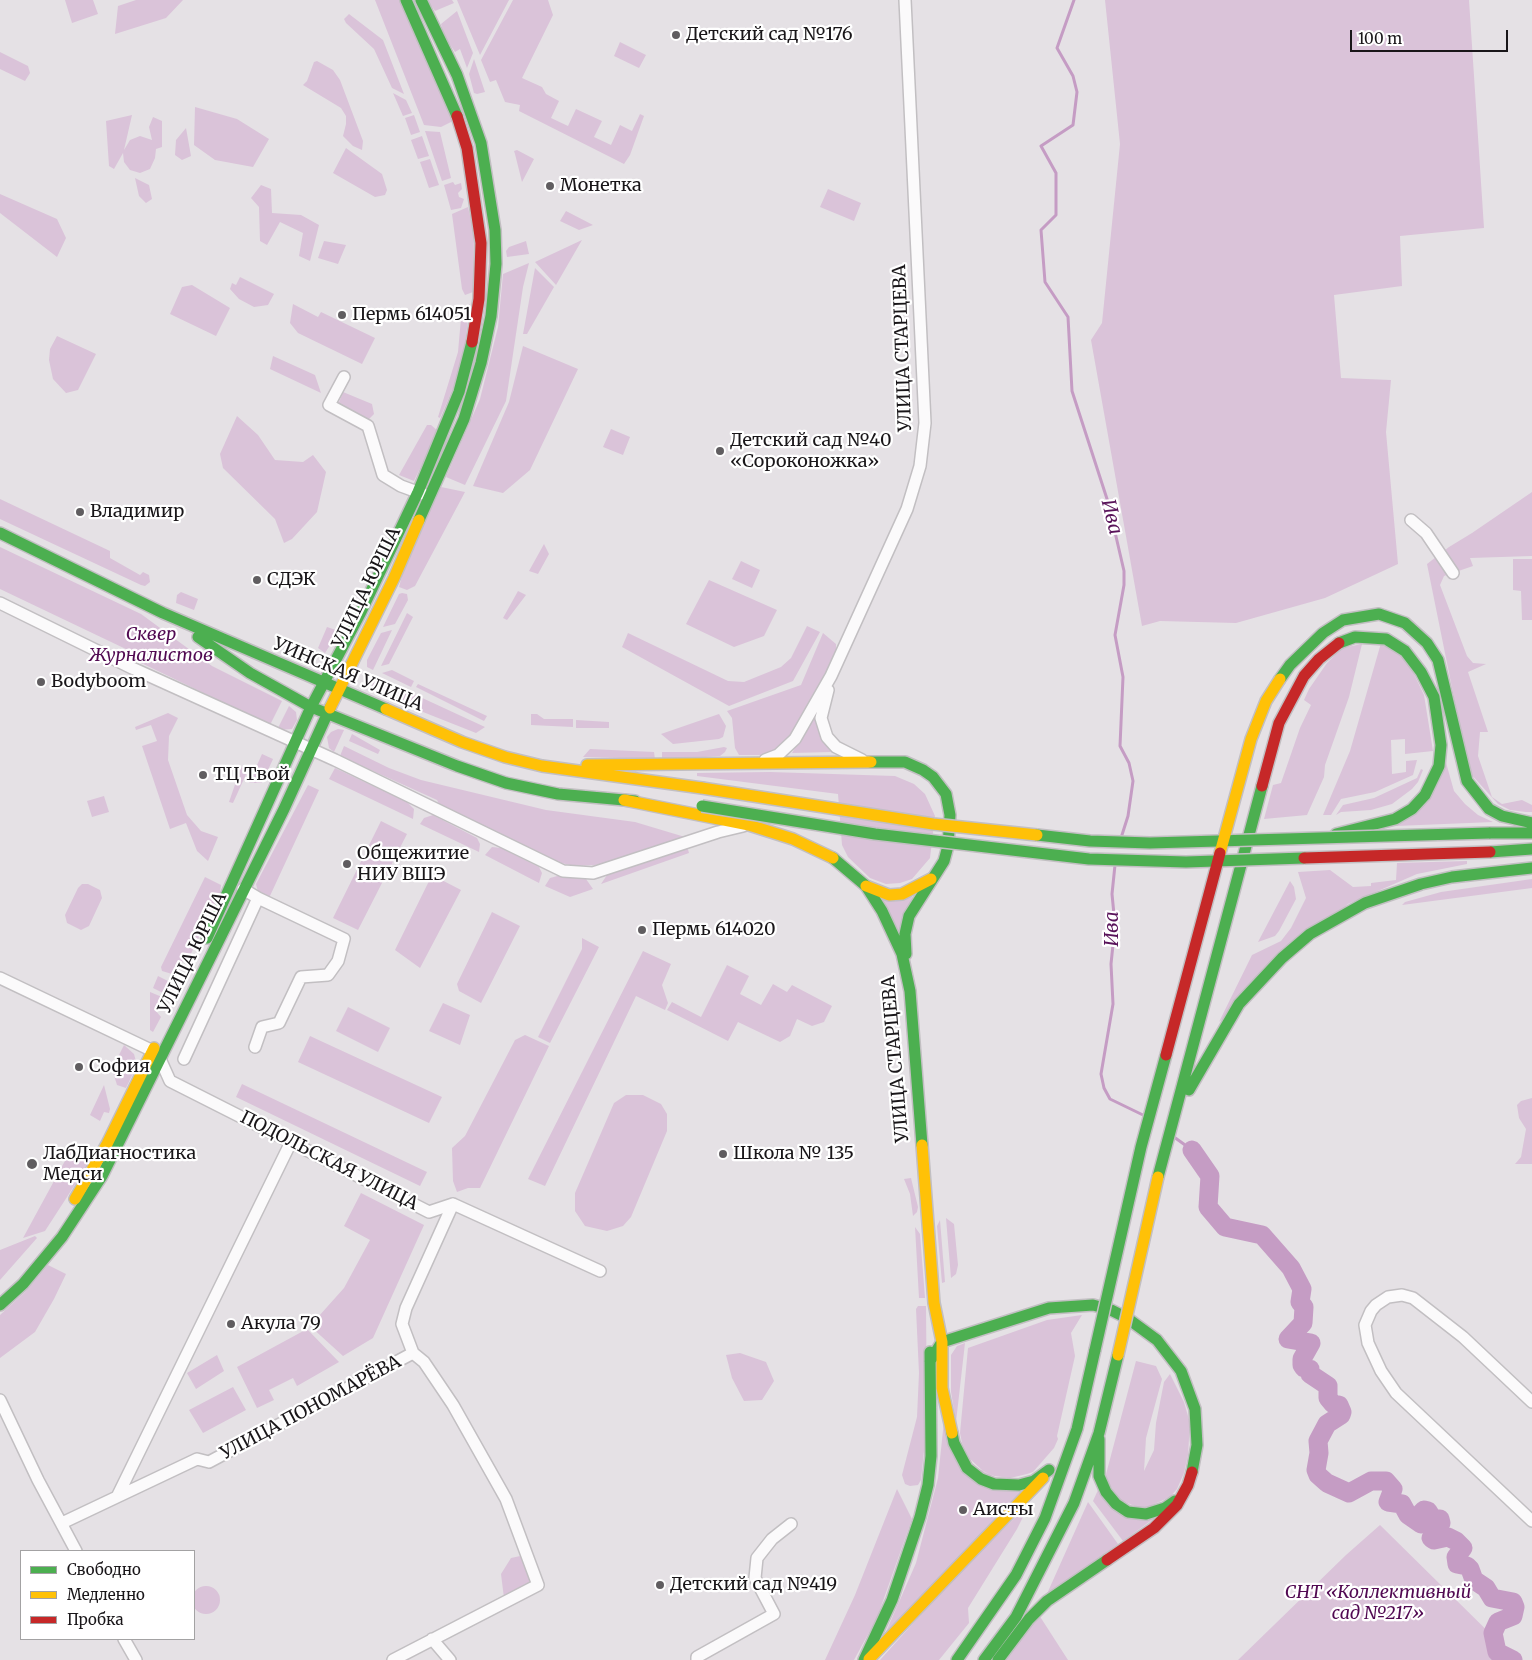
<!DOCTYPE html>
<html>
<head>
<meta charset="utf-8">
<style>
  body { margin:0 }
  #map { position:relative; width:1532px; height:1660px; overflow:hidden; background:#e5e1e5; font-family:Merriweather,serif }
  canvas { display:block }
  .legend { position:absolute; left:20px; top:1550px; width:175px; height:90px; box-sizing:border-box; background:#fff; border:1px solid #a3a2a3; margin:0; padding:6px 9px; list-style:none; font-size:15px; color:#191619 }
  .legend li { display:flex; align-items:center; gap:10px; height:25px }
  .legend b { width:25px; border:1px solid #a3a2a3 }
  .scale { position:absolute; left:1350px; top:30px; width:158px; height:22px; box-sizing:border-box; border:2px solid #191619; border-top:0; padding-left:6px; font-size:15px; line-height:18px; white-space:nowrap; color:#191619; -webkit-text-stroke:4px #fff; paint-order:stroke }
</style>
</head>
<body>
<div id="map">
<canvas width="1532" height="1660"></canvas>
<ul class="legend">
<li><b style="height:6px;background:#4caf50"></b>Свободно</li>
<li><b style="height:6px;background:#ffc107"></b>Медленно</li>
<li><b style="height:6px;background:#c62828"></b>Пробка</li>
</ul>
<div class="scale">100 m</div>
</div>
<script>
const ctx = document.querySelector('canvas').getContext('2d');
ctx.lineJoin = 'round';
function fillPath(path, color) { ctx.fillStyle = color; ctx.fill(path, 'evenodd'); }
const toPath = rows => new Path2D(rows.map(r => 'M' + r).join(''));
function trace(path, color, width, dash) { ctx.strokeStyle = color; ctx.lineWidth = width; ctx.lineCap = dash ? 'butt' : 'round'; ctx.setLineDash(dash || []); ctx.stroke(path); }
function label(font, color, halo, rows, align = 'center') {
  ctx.font = font + ' Merriweather,serif'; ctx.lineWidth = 4.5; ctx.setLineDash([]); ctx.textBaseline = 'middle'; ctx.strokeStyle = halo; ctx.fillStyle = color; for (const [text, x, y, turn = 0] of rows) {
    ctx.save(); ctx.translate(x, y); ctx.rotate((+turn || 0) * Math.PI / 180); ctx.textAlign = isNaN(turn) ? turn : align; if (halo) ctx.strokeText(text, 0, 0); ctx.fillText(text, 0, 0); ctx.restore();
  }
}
fillPath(toPath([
  [65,0,93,0,98,14,72,23],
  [136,0,183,0,166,18,115,34,118,6],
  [375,0,399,0,453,121,441,127,424,125],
  [427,0,452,0,454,3,435,11],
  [457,0,509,0,480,55],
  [513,0,548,0,553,15,522,78,542,87,546,94,559,101,551,118,568,126,576,109,602,121,594,137,611,145,620,125,632,131,640,114,644,116,630,155,624,164,519,111,520,105,505,102,496,80,490,82,481,60],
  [1105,0,1469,0,1484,228,1400,236,1402,286,1334,295,1341,378,1391,380,1386,432,1398,564,1325,598,1236,623,1160,621,1142,626,1091,340,1102,323,1120,144],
  [457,11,473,53,467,68,460,49,455,52,444,36,441,24],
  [349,14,383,40,404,94,392,88,374,49,346,23,344,19],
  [620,42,646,55,639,68,614,56],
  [0,52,28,66,30,73,25,81,0,69],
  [474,59,485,92,477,94,474,93,469,74],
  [317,61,333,70,340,80,363,141,362,150,353,146,343,136,346,124,346,116,341,108,303,85,307,81,314,62],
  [393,93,406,100,412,113,403,116],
  [195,107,237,119,269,139,253,167,215,160,194,145],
  [132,115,124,150,130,140,140,136,152,140,149,127,153,117,162,121,162,147,156,149,155,158,150,169,140,173,130,170,124,162,123,153,114,169,109,166,106,121],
  [414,115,420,132,411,135,405,118],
  [186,128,191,156,182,160,175,155,176,140],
  [425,131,440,132,451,178,442,181],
  [422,136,429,156,418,159,411,140],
  [346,148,382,174,387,190,385,195,375,197,333,173],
  [517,150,534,159,522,182,515,154,514,151],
  [430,159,439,185,429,188,420,162],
  [135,178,149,185,152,199,146,203,139,196],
  [453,182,455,185,461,183,462,189,458,193,459,197,464,199,461,208,451,210,444,185],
  [261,185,271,189,272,213,301,215,319,225,310,261,299,256,303,233,280,222,267,245,260,241,259,207,251,198],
  [828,189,861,203,854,221,820,207],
  [0,194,57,219,66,238,57,257,0,213],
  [468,207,474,234,473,292,465,295,462,289,452,214],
  [566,211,593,225,579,230,560,221],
  [582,240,556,285,535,262],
  [324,241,346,245,338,264,318,258],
  [526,241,529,254,507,257,506,251,509,247],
  [529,263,523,287,506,401,465,485,446,477,480,399,498,327,503,274],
  [535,268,554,287,527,334,523,334],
  [240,277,274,294,268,305,254,307,239,299,230,289,232,283,236,285],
  [192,285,230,308,216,336,170,314,182,287],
  [293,304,318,317,321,312,375,338,362,364,298,333,290,323],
  [470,304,462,368,440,418,438,417,458,352,462,307],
  [57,336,96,354,78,390,66,393,53,379,49,360,50,349],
  [523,346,578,369,530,470,503,493,473,486,509,402],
  [273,356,315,375,321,393,270,369],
  [343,392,372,404,374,414,368,420,338,405],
  [237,416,258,435,275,460,303,462,313,455,326,472,317,512,292,539,284,543,275,519,223,468,220,454],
  [427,425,431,425,438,431,414,481,399,475],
  [611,429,630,437,623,455,603,447],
  [441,487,465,492,415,586,407,590,399,587,405,565],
  [1532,492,1532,556,1470,558,1473,566,1444,576,1440,585,1467,656,1473,663,1486,664,1468,672,1488,732,1480,732,1478,756,1492,797,1502,804,1522,800,1532,805,1532,812,1526,812,1510,810,1498,804,1469,772,1427,564,1449,547,1472,533],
  [0,499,110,551,110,558,140,575,143,572,149,575,150,582,145,586,141,585,0,519],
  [544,544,549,554,538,574,529,571],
  [0,547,141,614,212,666,282,701,270,725,133,659,130,651,0,589],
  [1513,559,1532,559,1532,620,1522,620,1521,591,1513,590],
  [741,561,760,570,752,588,732,579],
  [709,580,777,610,764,636,734,647,686,624],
  [518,591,526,595,507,620,503,618],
  [181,592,198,599,194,610,176,603,177,595],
  [402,593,407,594,408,600,395,624,383,627,399,594],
  [407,613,413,617,389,664,381,666],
  [807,626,820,632,793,681,729,706,622,647,628,633,728,681,744,682,781,667,791,658],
  [327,627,339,631,325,653,318,648],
  [392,630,373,670,367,667,367,660,381,633],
  [823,633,836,644,836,654,795,735,782,748,764,755,739,755,735,748,732,718,727,711,801,685],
  [282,639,307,653,305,656,302,657,281,645],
  [1381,643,1405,655,1424,695,1433,751,1405,754,1405,739,1391,740,1392,774,1406,772,1406,761,1417,760,1413,775,1375,792,1341,799,1331,815,1323,815,1350,751],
  [1362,644,1349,697,1325,765,1324,777,1307,815,1264,819,1273,785,1281,783,1300,728,1311,705,1304,700,1309,689,1327,663,1342,648],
  [392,670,414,681,411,687,382,673],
  [379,678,485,727,476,733,370,691,374,681],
  [418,684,487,716,484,721,416,687],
  [289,706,296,712,297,720,292,729,277,730],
  [168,713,178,718,169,736,168,760,187,815,201,831,218,837,208,861,197,851,186,823,170,829,142,746,157,741,151,725,136,730,135,727],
  [816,713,819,731,831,752,792,753],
  [531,714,537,714,544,719,573,719,573,727,531,725],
  [719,714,726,726,723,737,719,739,673,744,661,734],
  [576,720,609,722,609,728,576,728],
  [338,729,344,730,334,752,329,748,327,737,331,732],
  [352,734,380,750,378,754,349,741],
  [344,746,389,768,421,780,546,810,635,822,685,837,617,861,595,865,575,866,561,863,535,852,440,806,437,800,340,756],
  [724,747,727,748,725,752,720,756,662,760,662,752,697,752],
  [590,749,654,752,655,759,583,757],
  [262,754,273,759,262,783,249,783],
  [1445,759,1454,791,1465,804,1478,815,1493,822,1396,826],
  [241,767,248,770,233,803,229,802],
  [335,768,407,802,414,809,413,819,329,779],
  [1421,769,1423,770,1418,782,1412,789,1392,804,1371,810,1341,812,1336,815,1343,805,1374,798,1417,778],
  [770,772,895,776,914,784,925,794,935,816,930,858,912,879,900,883,886,884,870,878,848,857,842,845,838,794,697,776,697,773],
  [308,785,319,790,269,898,258,892,256,884],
  [104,796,109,812,92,817,87,801],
  [433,815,477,838,480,844,479,852,420,824,424,818],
  [381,821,407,834,358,930,333,918],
  [687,846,689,853,601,884,607,875],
  [492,847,501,848,539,867,542,873,539,883,485,855],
  [1467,861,1467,864,1417,874,1348,904,1219,1022,1252,955,1281,941,1291,928,1306,898,1298,872,1330,870,1353,887,1371,886,1371,883,1396,880,1397,863],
  [432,875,461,890,420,968,395,950],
  [561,875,586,879,593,889,570,897,545,886,550,878],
  [205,877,221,885,220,893,187,962,178,961,172,974,162,971,161,967],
  [1532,879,1532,888,1402,905,1405,902,1441,892],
  [1290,881,1294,887,1296,899,1279,931,1275,936,1258,942],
  [82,884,88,884,100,890,102,898,89,926,81,930,67,923,65,915,78,888],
  [878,897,914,897,901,934],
  [492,912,520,926,481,1003,459,991,457,984],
  [582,938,599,947,550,1043,538,1037,582,949],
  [643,951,671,964,662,985,668,1003,665,1010,636,996,545,1186,528,1179],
  [727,965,749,976,740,994,761,1005,773,984,787,992,792,985,832,1006,824,1022,812,1026,797,1019,790,1036,780,1042,738,1022,728,1041,667,1010,672,1002,701,1017],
  [158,976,176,985,173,992,163,993,153,988],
  [150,992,162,997,155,1010,161,1017,153,1032,150,1030],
  [443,1003,470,1015,460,1045,429,1031],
  [348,1007,390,1028,378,1052,336,1031],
  [525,1035,549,1046,480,1188,468,1188,457,1192,453,1181,452,1148,465,1136,515,1040],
  [310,1036,442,1097,429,1123,298,1062],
  [124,1045,134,1054,137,1065,126,1088,117,1085,112,1069],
  [242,1084,427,1172,420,1186,236,1097],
  [104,1085,110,1109,109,1113,104,1112,100,1121,90,1115],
  [626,1095,643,1095,661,1104,667,1114,667,1131,631,1217,623,1226,607,1231,585,1226,575,1211,575,1193,614,1103],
  [1532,1098,1532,1164,1515,1164,1521,1157,1526,1129,1519,1118,1517,1105,1521,1101],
  [72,1148,85,1154,89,1158,89,1163,45,1231,23,1238],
  [911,1178,918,1207,917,1212,913,1216,910,1194,904,1179],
  [361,1193,424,1225,373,1338,343,1356,310,1326,344,1288,370,1240,344,1226],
  [946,1218,954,1224,958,1265,956,1274,951,1278],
  [940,1220,945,1282,942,1283,937,1226],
  [915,1227,920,1234,925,1298,919,1298],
  [35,1236,37,1238,0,1280,0,1250],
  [48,1265,66,1274,54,1299,35,1332,0,1358,0,1315,25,1292],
  [918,1306,926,1306,927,1422,921,1480,918,1485,910,1486,905,1484,902,1475,917,1417,919,1373,916,1309],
  [1082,1315,1071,1333,1075,1356,1057,1436,1058,1439,1054,1448,1033,1472,1027,1474,1010,1478,994,1476,984,1472,970,1459,962,1443,960,1433,968,1348,1047,1320],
  [307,1329,339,1362,297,1386,293,1378,269,1390,274,1400,257,1408,237,1367],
  [965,1343,956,1422,951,1392,951,1355,957,1346],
  [740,1353,766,1362,774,1381,762,1400,744,1401,732,1378,726,1355],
  [217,1355,224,1371,196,1389,187,1373],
  [1136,1361,1156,1366,1162,1379,1146,1438,1144,1471,1154,1450,1156,1423,1164,1382,1170,1374,1184,1402,1190,1423,1188,1455,1184,1473,1177,1489,1170,1497,1148,1507,1137,1507,1120,1500,1105,1478],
  [233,1387,246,1410,203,1433,189,1410],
  [944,1421,953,1456,1025,1492,885,1634,916,1563,938,1478],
  [897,1489,912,1519,877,1618,854,1660,825,1660,855,1595],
  [1098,1490,1156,1517,1123,1541,1093,1501],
  [1088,1502,1118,1544,1046,1596],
  [1030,1503,1017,1529,968,1608,969,1623,939,1660,880,1660,961,1570],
  [1380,1525,1517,1660,1238,1660,1346,1555],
  [525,1555,533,1583,504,1598,501,1574,511,1558],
  '192 1600a14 14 0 1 1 28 0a14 14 0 1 1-28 0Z',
  [1039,1615,1068,1660,1006,1660]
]), '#dac3d9');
trace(toPath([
  [1074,0,1057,48,1073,76,1077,92,1073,125,1041,146,1056,173,1056,215,1041,230,1045,282,1068,317,1072,391,1108,502,1124,571,1124,585,1115,635,1123,677,1120,746,1129,763,1133,781,1128,816,1121,838],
  [1115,865,1112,894,1115,925,1111,964,1113,1004,1101,1074,1104,1088,1110,1099,1143,1115],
  [1174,1137,1192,1150]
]), '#c59cc4', 3);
trace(toPath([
  [1192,1150,1210,1176,1208,1207,1225,1227,1262,1235,1291,1268,1302,1289,1300,1302,1304,1307,1303,1323,1288,1339,1311,1343,1302,1359,1302,1365,1304,1368,1310,1369,1310,1374,1328,1386,1328,1398,1333,1404,1339,1405,1342,1412,1341,1415,1327,1424,1318,1441,1319,1453,1316,1470,1318,1475,1327,1483,1349,1493,1371,1481,1386,1481,1393,1489,1388,1502,1402,1504,1408,1515,1421,1524,1423,1521,1421,1513,1424,1510,1428,1511,1433,1519,1440,1519,1441,1523,1431,1538,1434,1540,1448,1537,1456,1541,1463,1548,1456,1557,1457,1564,1467,1566,1470,1569,1474,1580,1486,1588,1492,1598,1513,1602,1515,1607,1513,1616,1498,1622,1493,1633,1497,1652,1513,1660]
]), '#c59cc4', 19);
const street = toPath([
  [344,377,329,405,368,426,383,475,401,486,423,494],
  [1411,520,1426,533,1453,573],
  [0,603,132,668,335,760,563,871,593,873,718,832,743,826],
  [828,690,821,718,827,737,836,747,862,760],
  [765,760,778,755,795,739,831,676,907,509,920,466,925,423,905,0],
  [243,889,258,898,344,939,338,961,328,975,301,977,279,1023,262,1027,255,1047],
  [0,978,153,1051],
  [184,1059,258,898],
  [161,1061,170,1081,429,1212,453,1204,600,1271],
  [0,1400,38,1480,76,1551],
  [1532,1402,1463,1337,1413,1298,1402,1295,1388,1297,1376,1305,1371,1311,1365,1325,1368,1343,1381,1371,1396,1393,1532,1521],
  [117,1497,291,1142],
  [62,1523,197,1459,209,1462,413,1353],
  [124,1639,136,1660],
  [432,1639,450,1660],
  [393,1660,538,1585,506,1499,453,1405,424,1362,413,1353,402,1324,406,1308,453,1204],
  [697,1660,697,1657,774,1614,755,1578,757,1558,772,1539,791,1524]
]);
const fast = toPath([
  [406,0,457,116],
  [419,520,464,419,481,363,491,316,496,264,495,230,481,143,457,75,421,0],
  [0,533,163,613,386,709],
  [198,637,250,673,311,707,457,766,506,783,558,794,635,801],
  [1280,679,1290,665,1323,633,1343,620,1379,614,1405,623,1427,643,1438,660,1467,781,1489,809,1502,816,1532,823],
  [871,762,905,762,923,770,933,777,946,794,950,815,948,846,944,861,909,916,905,934,906,954],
  [1489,833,1532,833],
  [1336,834,1395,819,1412,809,1425,795,1439,766,1441,745,1434,697,1421,672,1405,651,1386,639,1355,637,1339,643],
  [1490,852,1532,849],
  [833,858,866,886,882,911,902,954,910,991,922,1145],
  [207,938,311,707,361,612,418,492,459,392,472,342],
  [1189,1090,1239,1004,1282,958,1310,934,1365,903,1421,884,1452,877,1532,868],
  [1158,1177,1262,786],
  [0,1305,23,1284,62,1237,102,1176,284,809,330,708],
  [930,1361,942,1342,1049,1308,1093,1305,1111,1310,1127,1318,1157,1340,1181,1371,1195,1409,1197,1445,1192,1472],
  [952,1433,954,1443,967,1468,981,1479,994,1484,1019,1485,1034,1481,1049,1470],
  [1099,1439,1099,1476,1106,1492,1116,1504,1128,1512,1146,1514,1165,1508,1175,1501],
  [864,1660,892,1600,920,1517,928,1485,931,1456,930,1352],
  [957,1660,1016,1575,1045,1518,1077,1429,1095,1350],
  [984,1660,1016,1617,1074,1503,1099,1433,1118,1355],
  [998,1660,1029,1619,1047,1601,1107,1560]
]);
const slow = toPath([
  [330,708,394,578,419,520],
  [386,709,462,742,505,757,542,766,702,788],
  [587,765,871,762],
  [624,800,749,825,793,839,833,858],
  [866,886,889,895,902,894,931,879],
  [922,1145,934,1303,942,1342,942,1388,952,1433],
  [75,1199,107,1144,154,1048],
  [869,1659,1043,1478]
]);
const jam = toPath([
  [457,116,467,148,481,243,479,299,472,342],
  [1262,786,1279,723,1304,676,1319,659,1339,643],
  [1107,1560,1154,1528,1177,1505,1188,1485,1192,1472]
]);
trace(street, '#c2bfc2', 14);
trace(fast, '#c2bfc2', 14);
trace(slow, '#c2bfc2', 14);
trace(jam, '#c2bfc2', 14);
trace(street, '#fbfafb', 11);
trace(fast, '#4caf50', 11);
trace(slow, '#ffc107', 11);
trace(jam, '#c62828', 11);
const fastBridge = toPath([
  [702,806,875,834,1089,859,1186,862,1304,858],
  [1037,835,1090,841,1150,843,1489,833],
  [1095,1350,1141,1147,1166,1055]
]);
const slowBridge = toPath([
  [702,788,933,824,1037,835],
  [1220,853,1251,739,1266,701,1280,679],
  [1118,1355,1158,1177]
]);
const jamBridge = toPath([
  [1304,858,1490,852],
  [1166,1055,1220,853]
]);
trace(fastBridge, '#c2bfc2', 14, []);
trace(slowBridge, '#c2bfc2', 14, []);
trace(jamBridge, '#c2bfc2', 14, []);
trace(fastBridge, '#4caf50', 11);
trace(slowBridge, '#ffc107', 11);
trace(jamBridge, '#c62828', 11);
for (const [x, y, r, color] of [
  [676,35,5,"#605d60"],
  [550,186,5,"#605d60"],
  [342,315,5,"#605d60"],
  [720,451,5,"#605d60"],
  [80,512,5,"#605d60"],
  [257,580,5,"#605d60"],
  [41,682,5,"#605d60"],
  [203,775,5,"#605d60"],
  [347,864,5,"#605d60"],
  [642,930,5,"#605d60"],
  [79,1067,5,"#605d60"],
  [723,1154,5,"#605d60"],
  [32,1164,6,"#605d60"],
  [231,1324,5,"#605d60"],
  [963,1510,5,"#605d60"],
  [660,1585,5,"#605d60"]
]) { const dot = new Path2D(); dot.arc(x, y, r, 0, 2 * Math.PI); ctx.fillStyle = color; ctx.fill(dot); trace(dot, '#fff', 2); }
label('18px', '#191619', '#fff', [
  ["Детский сад №176",686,35],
  ["Монетка",560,186],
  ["Пермь 614051",352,315],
  ["Детский сад №40",730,441],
  ["«Сороконожка»",730,462],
  ["Владимир",90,512],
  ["СДЭК",267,580],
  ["Bodyboom",51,682],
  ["ТЦ Твой",213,775],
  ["Общежитие",357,854],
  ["НИУ ВШЭ",357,875],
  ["Пермь 614020",652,930],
  ["София",89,1067],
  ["ЛабДиагностика",43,1154],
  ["Медси",43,1175],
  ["Школа № 135",733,1154],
  ["Акула 79",241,1324],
  ["Аисты",973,1510],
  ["Детский сад №419",670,1585]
], 'left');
label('18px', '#191619', '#fff', [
  ["УЛИЦА СТАРЦЕВА",903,348,-92],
  ["УЛИЦА ЮРША",367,588,-64],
  ["УИНСКАЯ УЛИЦА",348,675,23],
  ["УЛИЦА ЮРША",193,953,-64],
  ["УЛИЦА СТАРЦЕВА",896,1059,-95],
  ["ПОДОЛЬСКАЯ УЛИЦА",329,1161,27],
  ["УЛИЦА ПОНОМАРЁВА",311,1408,-28]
]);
label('italic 18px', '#510952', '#fff', [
  ["Сквер",151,635],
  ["Журналистов",151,656],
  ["СНТ «Коллективный",1378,1593],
  ["сад №217»",1378,1614]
]);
label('italic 19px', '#59135a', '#fff', [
  ["Ива",1111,517,76],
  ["Ива",1113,929,-90]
]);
</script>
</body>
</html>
